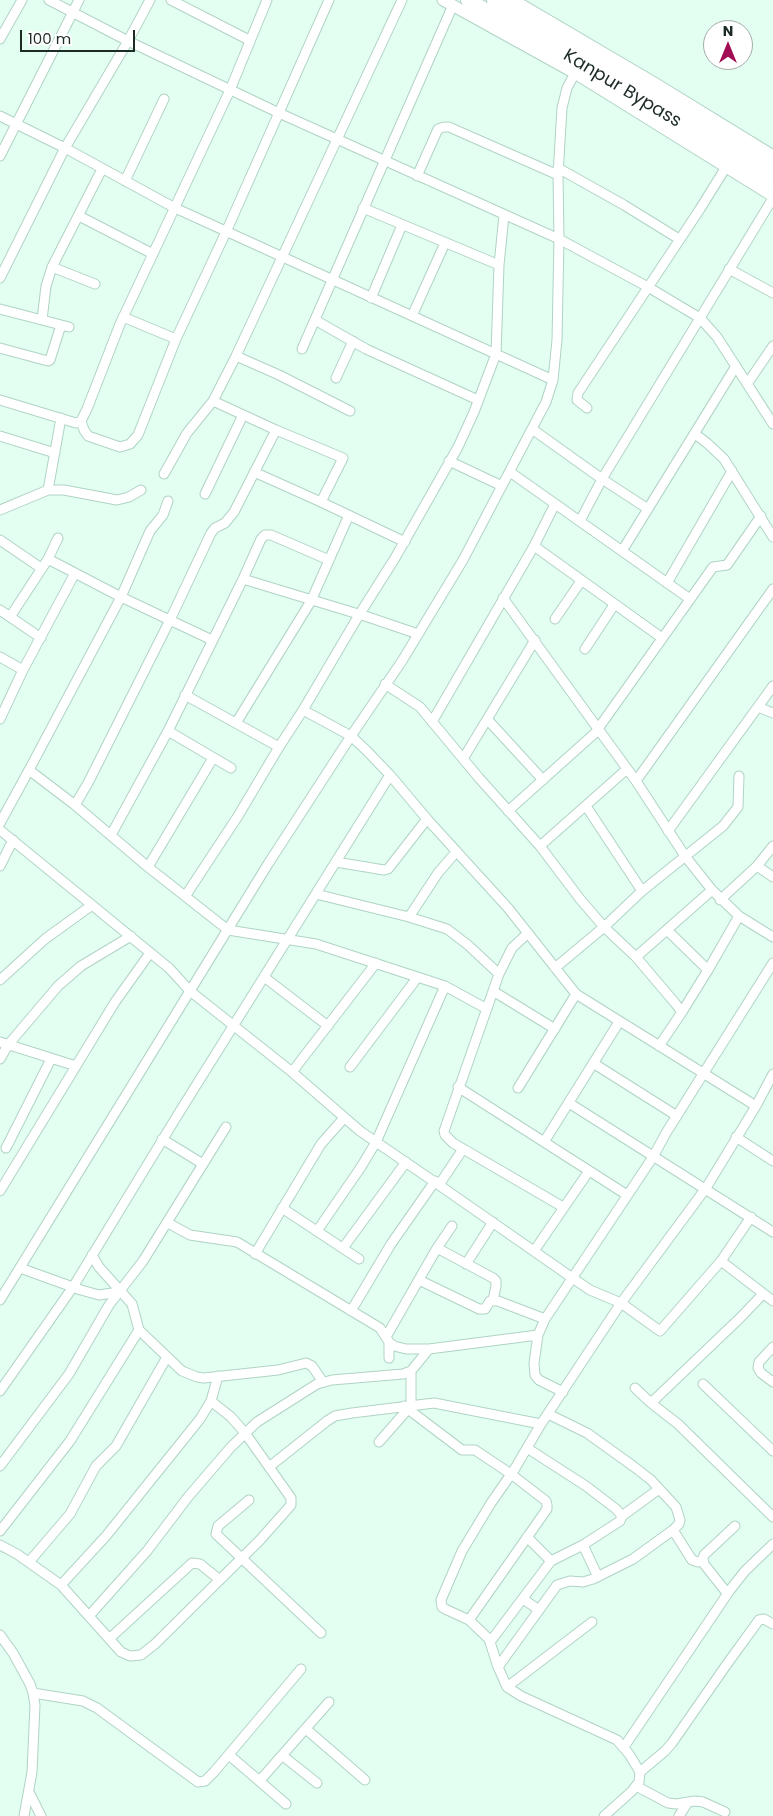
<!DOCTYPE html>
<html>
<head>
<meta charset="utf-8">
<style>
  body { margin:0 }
  #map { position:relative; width:773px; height:1816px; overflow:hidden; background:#e2fff2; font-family:Poppins,sans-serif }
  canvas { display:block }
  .north { position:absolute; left:703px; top:20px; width:50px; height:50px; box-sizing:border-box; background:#fff; border:1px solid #a5aaa8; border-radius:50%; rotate:0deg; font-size:14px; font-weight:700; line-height:20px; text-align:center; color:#1d2b25 }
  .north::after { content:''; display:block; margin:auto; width:18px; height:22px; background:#a10e53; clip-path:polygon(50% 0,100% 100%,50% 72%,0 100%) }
  .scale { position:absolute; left:20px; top:30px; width:115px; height:22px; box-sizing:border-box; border:2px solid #1d2b25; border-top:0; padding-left:6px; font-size:15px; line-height:18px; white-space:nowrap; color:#1d2b25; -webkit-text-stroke:4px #fff; paint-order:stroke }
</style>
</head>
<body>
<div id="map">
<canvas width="773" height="1816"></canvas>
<div class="north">N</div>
<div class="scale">100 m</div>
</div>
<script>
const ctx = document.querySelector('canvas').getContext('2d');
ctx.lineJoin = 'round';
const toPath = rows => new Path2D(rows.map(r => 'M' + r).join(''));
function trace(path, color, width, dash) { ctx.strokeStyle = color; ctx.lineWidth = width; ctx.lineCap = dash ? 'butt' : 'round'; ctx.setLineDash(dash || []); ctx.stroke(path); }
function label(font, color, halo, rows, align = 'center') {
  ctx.font = font + ' Poppins,sans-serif'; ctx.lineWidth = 4.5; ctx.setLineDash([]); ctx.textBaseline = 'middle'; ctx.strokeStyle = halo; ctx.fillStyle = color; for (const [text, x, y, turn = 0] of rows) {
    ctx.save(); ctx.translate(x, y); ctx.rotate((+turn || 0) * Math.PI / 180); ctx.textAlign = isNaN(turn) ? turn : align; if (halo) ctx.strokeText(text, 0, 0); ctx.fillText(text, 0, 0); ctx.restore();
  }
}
const minor = toPath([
  [49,0,128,41,279,113,559,239,648,287,700,318,717,337,773,424],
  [171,0,249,40],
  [0,39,22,0],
  [0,116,65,148,175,208,553,380],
  [0,156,79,0],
  [558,168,624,205,679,239],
  [417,176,438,129,444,127,449,127,558,175],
  [125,181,164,99],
  [363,208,499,265],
  [79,216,153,254],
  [52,267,95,284],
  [729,269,773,293],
  [0,278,65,148,128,41,150,0],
  [371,298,402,225],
  [0,309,69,327],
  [412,316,445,243],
  [123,317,176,339],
  [42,320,46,286,52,267,102,169],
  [315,320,366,349,478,400],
  [0,348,48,361,50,360,61,325],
  [302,349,453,5],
  [236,356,279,375,350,411],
  [336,378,353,341],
  [747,384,773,346],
  [0,400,76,423,81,421,87,409,120,324,230,90,267,0],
  [213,401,276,430,343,458,321,502],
  [587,408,577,400,578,393,700,209,726,167],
  [81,421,84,430,88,436,120,447,130,444,138,435,176,339,226,232,329,0],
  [532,429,602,479,648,509],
  [695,434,707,443,724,459,773,537],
  [0,436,55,453],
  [449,461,502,486],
  [254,472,321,502,405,542],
  [510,472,690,599],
  [164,474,187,433,213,401,236,356,402,0],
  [48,490,61,418],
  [205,494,243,415],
  [0,510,48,490,64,490,117,500,129,497,141,490],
  [580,521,602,479,773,198],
  [0,540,41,568],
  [534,546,662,638],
  [622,551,736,366],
  [48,559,121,597,212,640],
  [329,560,271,535,265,535,261,539,243,579,368,617,418,634],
  [667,583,732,471],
  [503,598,636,781,685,856,712,890,739,916,773,937],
  [0,610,41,638],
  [10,617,48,559,58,538],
  [555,619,581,581],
  [585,649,614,605],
  [0,657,23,670],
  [385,684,420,707,479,778,540,846,580,899,604,927,636,957,675,1003,682,1012,659,1046],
  [185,695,279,747],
  [758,707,773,713],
  [303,710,351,736,366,750,390,775,427,819,508,908,576,994,756,1106],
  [0,719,23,670,75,573],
  [487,719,543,780],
  [432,722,534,546,555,504],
  [236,723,311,601,349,515],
  [168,731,231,768],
  [463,759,535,640],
  [29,770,121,597,150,531,163,515,168,501],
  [636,781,773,589],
  [75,805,88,783,170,620,211,533,215,528,225,523,234,512,276,430],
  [586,806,642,891],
  [508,811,595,733,713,567,727,565,761,516],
  [0,823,29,770,75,805,148,867,228,930,316,944,445,986,487,1009],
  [0,830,169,968,190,991,292,1072,360,1131,439,1185,571,1277,590,1290,621,1303,660,1331,721,1261,751,1217],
  [668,831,773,686],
  [111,835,168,731,243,579],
  [540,846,627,769],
  [336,862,384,870,388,869,427,819],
  [0,866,13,840],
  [757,866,773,877],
  [148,867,213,758],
  [316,894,409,917,447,929,468,945,499,974],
  [186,895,238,816,279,747,303,710,359,615,395,558,458,447,474,412,496,354,499,265,504,215],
  [720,900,757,866,773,846],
  [409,917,438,873,456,852],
  [667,930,708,970],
  [527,934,512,948,499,974,444,1131,445,1135,453,1143,563,1207],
  [636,957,712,890],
  [555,968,604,927,642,891,723,826,738,807,739,776],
  [264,977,328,1026],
  [0,980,45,939,92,905],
  [493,991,555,1029],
  [682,1012,708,970,739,916],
  [0,1042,76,1066],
  [0,1059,8,1045,58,986,81,966,131,936],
  [593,1063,677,1116],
  [350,1067,417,978],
  [292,1072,376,963],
  [458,1087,627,1195],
  [518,1088,576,994],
  [569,1103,773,1232],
  [736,1137,773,1161],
  [162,1139,203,1164],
  [544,1142,619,1022],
  [6,1148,51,1059],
  [439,1185,463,1149],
  [0,1191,115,1002,150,953],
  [282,1208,359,1259],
  [168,1223,190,1235,237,1242,380,1328,389,1342,394,1346,406,1349,429,1349,538,1335],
  [317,1231,361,1167,376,1142,445,986],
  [343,1248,406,1162],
  [437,1248,493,1278,496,1281,496,1286,493,1300],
  [534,1251,589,1171],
  [255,1254,321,1144,344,1118],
  [721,1261,773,1301],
  [466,1264,493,1222],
  [20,1268,81,1290,99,1295,119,1292],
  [419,1280,479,1309,485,1309,490,1301,498,1301,545,1319],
  [0,1300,268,864,351,736,402,661,463,560,546,402,553,380,557,340,559,239,558,175,562,108,567,88,575,73],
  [351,1311,391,1244,435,1181],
  [139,1330,182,1371,197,1377,204,1378,278,1370,306,1363,312,1366,323,1382],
  [386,1337,437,1248,452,1226],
  [389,1342,389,1358],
  [773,1347,759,1362,758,1368,761,1373,773,1382],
  [411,1371,411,1405],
  [703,1384,773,1451],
  [635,1388,651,1403,678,1424,773,1517],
  [0,1391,73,1287,177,1116,390,775],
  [563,1392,539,1380,535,1375,534,1363,538,1335,545,1319,653,1157,666,1133,773,963],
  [651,1403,740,1318,763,1294],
  [404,1406,462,1450,475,1450,511,1474,546,1501,547,1505,547,1509,469,1620],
  [379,1442,408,1409],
  [527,1448,586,1486,616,1509,622,1516,620,1521,583,1545,551,1561],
  [0,1466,69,1374,109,1305,143,1261,226,1127],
  [269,1467,327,1421,335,1416,352,1413,434,1403,541,1424],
  [249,1500,218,1526,216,1534,321,1633],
  [622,1516,659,1489],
  [673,1530,692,1560,698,1562,703,1559],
  [0,1531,70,1441,139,1330,132,1304,99,1267,92,1255],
  [0,1545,17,1554,61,1585,121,1652,130,1656,141,1655,155,1644,260,1540,291,1505,291,1498,245,1433,231,1417,211,1401],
  [583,1545,598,1577],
  [29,1562,70,1514,96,1466,116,1446,167,1357],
  [61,1585,106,1536,200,1419,211,1401,218,1376],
  [727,1593,704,1564,703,1559,704,1555,735,1526],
  [523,1599,539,1610],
  [89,1616,147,1551,188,1497,231,1447,257,1422,317,1384,332,1380,403,1374,411,1371,429,1349],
  [0,1635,13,1653,30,1684,33,1693,35,1705,32,1772,24,1816],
  [109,1639,192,1563,200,1564,220,1580],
  [490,1642,551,1561,527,1537],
  [498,1667,557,1585,570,1581,583,1582,593,1579,633,1559,673,1530,679,1524,680,1520,676,1507,651,1480,633,1466,587,1433,548,1414],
  [507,1687,592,1622],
  [33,1693,83,1701,97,1708,198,1782,205,1781,214,1772,301,1669],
  [306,1729,365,1780],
  [624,1747,730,1590,745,1571,773,1544],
  [229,1755,257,1779,262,1778,329,1702],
  [283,1756,317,1783],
  [640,1772,665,1751,672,1743,727,1664,759,1620,764,1619,773,1624],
  [257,1779,286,1804],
  [636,1786,668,1803,676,1804,695,1801,703,1802,725,1812],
  [29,1792,41,1816],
  [604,1816,632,1791,639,1782,640,1772,629,1754,617,1740,521,1696,507,1687,498,1667,489,1639,469,1620,445,1609,442,1607,441,1600,462,1551,491,1503,514,1470,541,1424,621,1303,706,1188,756,1106,773,1074],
  [679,1816,688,1802]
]);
const major = toPath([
  [443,0,575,73,773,196],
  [513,0,656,84,773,156]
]);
const highway = toPath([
  [468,0,584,66,773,182],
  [494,0,773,169]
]);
trace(minor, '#b0d3c4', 11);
trace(major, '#b0d3c4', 13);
trace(highway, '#b0d3c4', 16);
trace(minor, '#fff', 9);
trace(major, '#fff', 11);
trace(highway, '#fff', 14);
label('18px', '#1d2b25', '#fff', [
  ["Kanpur Bypass",622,89,31]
]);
</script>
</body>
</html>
